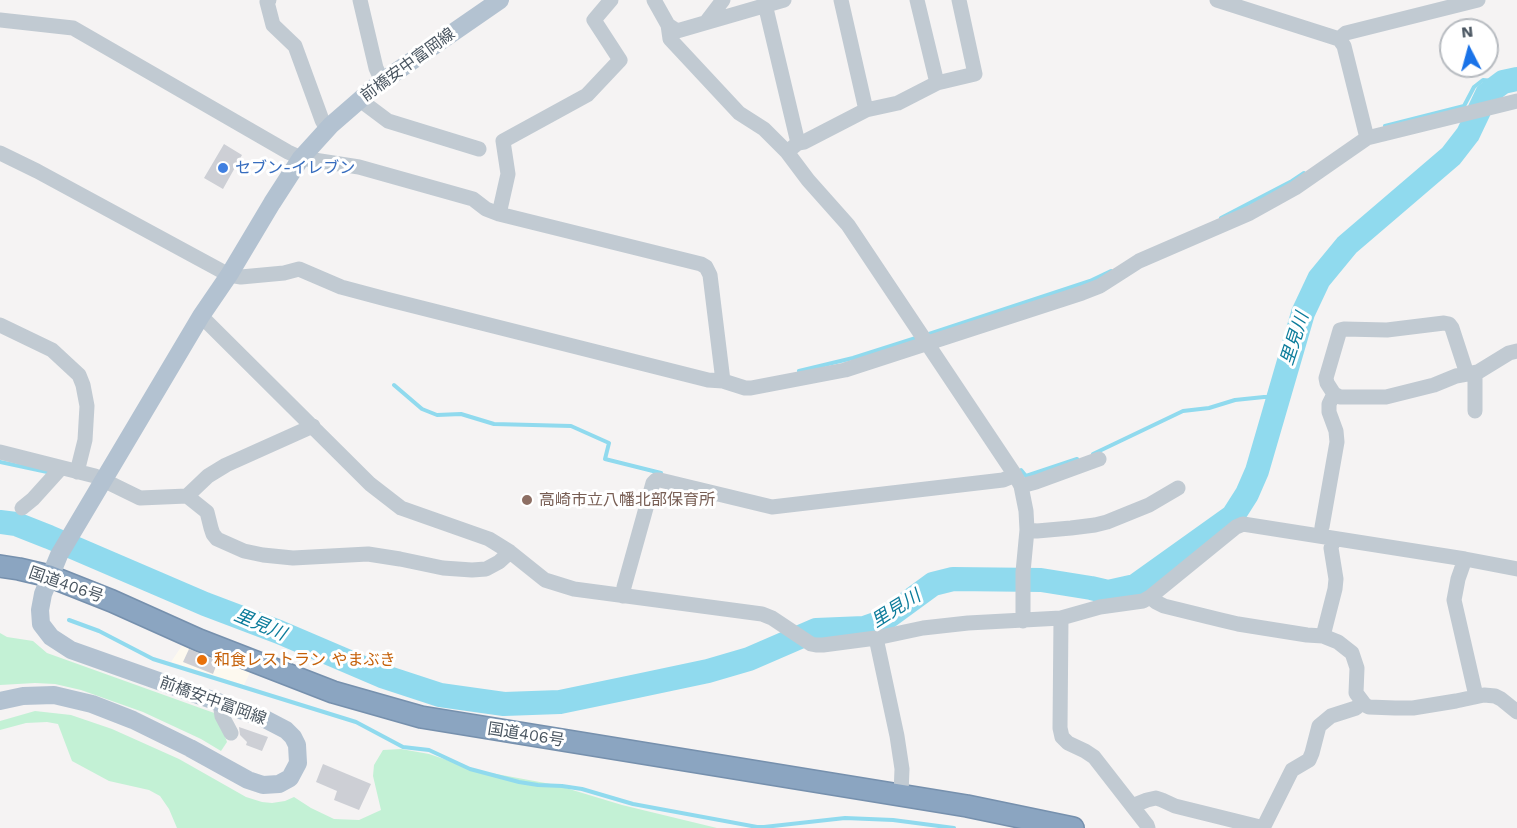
<!DOCTYPE html>
<html>
<head>
<meta charset="utf-8">
<style>
  body { margin:0 }
  #map { position:relative; width:1517px; height:828px; overflow:hidden; background:#f5f3f3; font-family:"Work Sans",sans-serif }
  canvas { display:block }
  .north { position:absolute; left:1439px; top:18px; width:60px; height:60px; box-sizing:border-box; background:#fff; border:2px solid #b7bbc0; border-radius:50%; rotate:354deg; font-size:16px; font-weight:700; line-height:24px; text-align:center; color:#4a5661 }
  .north::after { content:''; display:block; margin:auto; width:21px; height:27px; background:#1a73e8; clip-path:polygon(50% 0,100% 100%,50% 72%,0 100%) }
</style>
</head>
<body>
<div id="map">
<canvas width="1517" height="828"></canvas>
<div class="north">N</div>
</div>
<script>
const ctx = document.querySelector('canvas').getContext('2d');
ctx.lineJoin = 'round';
function fillPath(path, color) { ctx.fillStyle = color; ctx.fill(path, 'evenodd'); }
const toPath = rows => new Path2D(rows.map(r => 'M' + r).join(''));
function trace(path, color, width, dash) { ctx.strokeStyle = color; ctx.lineWidth = width; ctx.lineCap = dash ? 'butt' : 'round'; ctx.setLineDash(dash || []); ctx.stroke(path); }
function label(font, color, halo, rows, align = 'center') {
  ctx.font = font + ' "Work Sans","Noto Sans JP",sans-serif'; ctx.lineWidth = 6; ctx.setLineDash([]); ctx.textBaseline = 'middle'; ctx.strokeStyle = halo; ctx.fillStyle = color; for (const [text, x, y, turn = 0] of rows) {
    ctx.save(); ctx.translate(x, y); ctx.rotate((+turn || 0) * Math.PI / 180); ctx.textAlign = isNaN(turn) ? turn : align; if (halo) ctx.strokeText(text, 0, 0); ctx.fillText(text, 0, 0); ctx.restore();
  }
}
fillPath(toPath([
  [185,641,253,666,244,685,171,662]
]), '#fdf9ef');
fillPath(toPath([
  [0,633,7,637,33,641,47,653,217,714,227,742,221,751,201,739,143,712,81,690,55,684,35,683,0,685],
  [35,711,71,715,112,729,179,759,246,797,262,802,272,803,285,801,294,797,311,808,334,819,359,820,381,810,373,776,374,765,383,750,401,749,429,754,480,771,556,785,622,805,717,828,177,828,169,809,160,796,149,790,109,781,72,761,58,724,47,722,26,723,0,730,0,721]
]), '#c3f1d5');
trace(toPath([
  [1385,126,1464,106,1474,87,1483,80,1503,82],
  [1221,218,1292,181,1304,173],
  [926,335,1090,281,1111,271],
  [799,371,853,358,919,337],
  [394,385,422,409,437,415,461,414,494,424,571,426,609,443,605,459,661,473],
  [1093,454,1183,411,1209,408,1235,400,1264,397,1278,397],
  [0,462,52,473],
  [1021,470,1026,476,1077,459],
  [69,620,99,631,153,659,356,722,403,747,429,750,470,769,519,782,538,785,562,786,582,789,633,804,757,827,764,827,845,818,893,820,954,828]
]), '#90daee', 4);
trace(toPath([
  [0,522,16,524,49,537,205,604,279,632,382,676,440,695,504,704,560,702,637,686,708,671,749,659,816,630,864,628,881,622,933,584,953,579,1041,580,1091,588,1108,592,1135,586,1233,516,1247,494,1257,471,1303,313,1319,279,1347,245,1451,156,1468,134,1487,94,1503,82,1517,79]
]), '#90daee', 24);
fillPath(toPath([
  [224,144,242,155,223,189,204,178],
  [189,649,218,661,213,674,183,662],
  [239,727,268,737,262,751,246,745,247,742,240,735],
  [323,764,371,784,359,810,334,800,337,791,316,782]
]), '#cdcfd5');
const highway = toPath([
  [0,566,19,569,49,576,112,601,199,640,333,692,421,717,967,806,1073,828]
]);
trace(highway, '#7690ad', 24);
trace(toPath([
  [269,0,267,2,273,25,295,46,322,120,327,129],
  [360,0,376,68,382,81],
  [654,0,668,25,670,39,739,113,764,129,787,152,808,180,848,225,1015,475,1021,486,1026,511,1027,530,1023,572,1023,621],
  [764,0,798,143],
  [841,0,866,110],
  [917,0,937,83],
  [1217,0,1339,39,1344,46,1367,138],
  [0,20,73,28,288,152,301,158,359,167,473,199,486,209,499,214,701,264,706,267,710,275,723,381],
  [707,21,723,0],
  [668,25,677,31,784,0],
  [1339,39,1346,33,1478,0],
  [360,100,388,121,479,149],
  [787,152,798,143,804,142,866,110,898,103,937,83,975,74,959,0],
  [0,153,37,171,229,275,241,277,284,273,299,269,341,287,386,299,708,380,723,381,745,388,751,388,845,370,1082,293,1100,286,1139,261,1250,213,1295,188,1367,138,1517,101],
  [499,214,508,174,503,141,587,95,620,60,594,20,611,0],
  [201,316,370,484,401,508,489,539,510,552,545,580,574,589,762,614,772,618,811,644,816,645,823,645,876,638,923,628,968,623,1061,618,1100,607,1143,601,1150,597,1236,527,1243,524,1465,559,1517,569],
  [0,325,52,350,79,375,83,385,87,406,85,440,77,472],
  [1475,373,1475,411],
  [1467,374,1452,328,1449,324,1444,323,1387,330,1344,329,1340,330,1326,378,1327,383,1334,394,1340,397,1386,397,1434,385,1456,376,1478,372,1509,353,1517,351],
  [0,452,95,476,140,498,187,496,208,476,226,465,313,426],
  [1021,486,1036,482,1099,459],
  [187,496,207,512,211,528,213,534,217,539,244,551,263,555,293,558,368,554,400,559,443,568,472,570,486,569,499,562,510,552],
  [22,508,33,499,61,468],
  [1322,527,1337,442,1336,431,1329,412,1329,404,1334,394],
  [1027,530,1037,531,1071,528,1095,525,1107,522,1149,505,1178,488],
  [1465,559,1458,579,1454,600,1476,696],
  [623,596,624,587,653,483,656,480,660,480,772,507,1003,480,1015,475],
  [1150,597,1156,602,1164,606,1221,620,1238,624,1307,635,1323,636,1338,642,1352,653,1357,668,1356,693,1365,705,1369,707,1395,708,1413,708,1456,701,1484,695,1495,696,1501,699,1517,712],
  [1061,618,1060,728,1062,737,1068,743,1085,751,1094,757,1147,825,1148,828],
  [1323,636,1335,589,1336,579,1331,548,1334,539],
  [876,638,897,736,902,769,901,794],
  [220,703,222,716,231,733],
  [1132,806,1147,800,1156,798,1162,800,1175,806,1264,828],
  [1263,828,1292,770,1309,760,1312,753,1319,726,1331,716,1356,708,1362,702]
]), '#c1cad2', 15);
trace(toPath([
  [0,701,23,696,54,695,92,704,133,720,190,748,248,780,263,785,279,784,290,778,298,763,297,745,293,737,286,730,263,718,71,650,51,637,41,624,40,610,43,594,59,555,201,316,229,275,272,203,301,158,331,125,377,85,500,0]
]), '#b3c2d1', 18);
trace(highway, '#8ba5c1', 21);
for (const [x, y, r, color] of [
  [223,168,6,"#3f7fe0"],
  [527,500,6,"#8d6e63"],
  [202,660,6,"#e8710a"]
]) { const dot = new Path2D(); dot.arc(x, y, r, 0, 2 * Math.PI); ctx.fillStyle = color; ctx.fill(dot); trace(dot, '#fff', 2); }
label('16px', '#4a5661', '#fff', [
  ["前橋安中富岡線",408,65,-36],
  ["国道406号",66,585,19],
  ["前橋安中富岡線",213,701,20],
  ["国道406号",526,735,9]
]);
label('16px', '#366cbe', '#fff', [
  ["セブン-イレブン",235,168]
], 'left');
label('16px', '#785e54', '#fff', [
  ["高崎市立八幡北部保育所",539,500]
], 'left');
label('16px', '#c56008', '#fff', [
  ["和食レストラン やまぶき",214,660]
], 'left');
label('italic 18px', '#0c7c9b', '#fff', [
  ["里見川",1295,339,-72],
  ["里見川",896,609,-32],
  ["里見川",260,625,23]
]);
</script>
</body>
</html>
